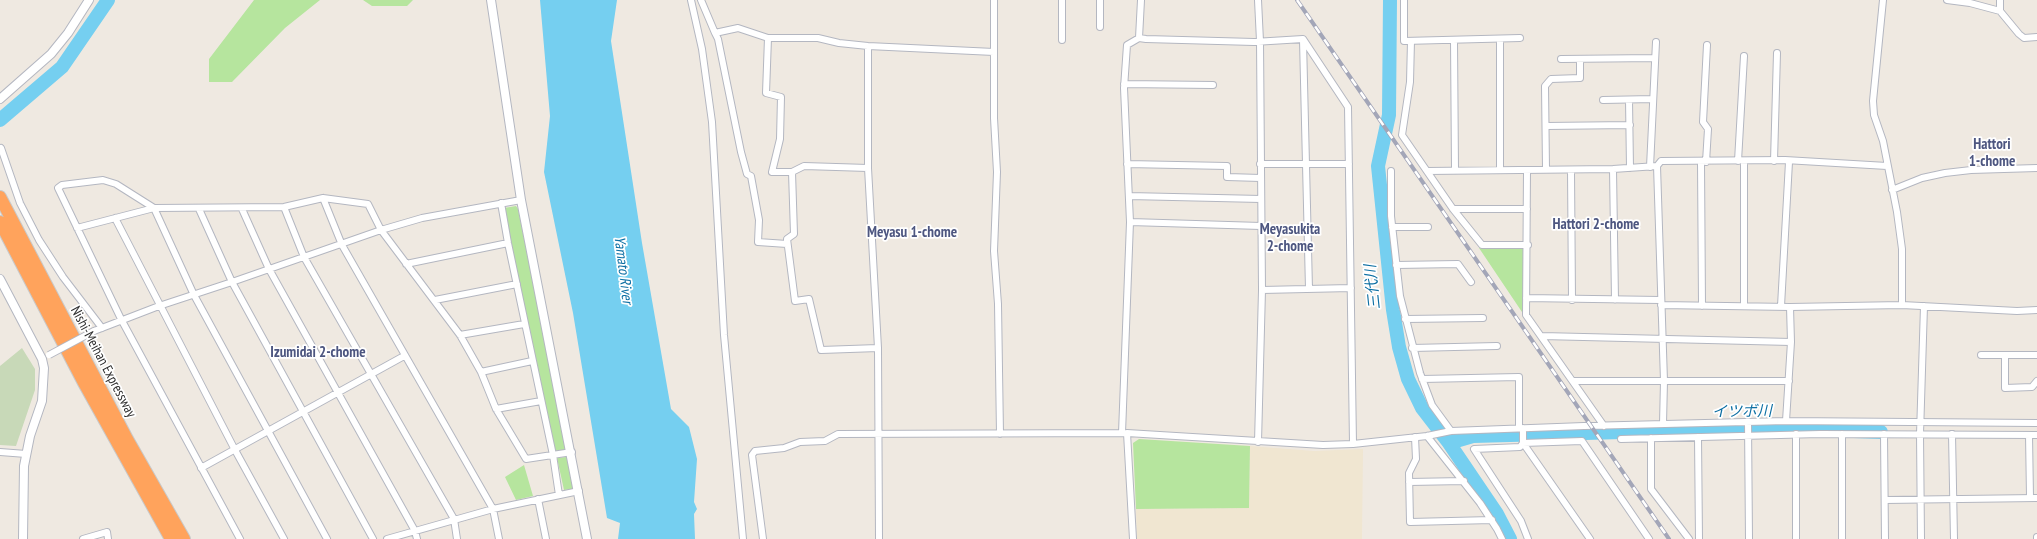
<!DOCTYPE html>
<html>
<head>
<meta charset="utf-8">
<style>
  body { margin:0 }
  canvas { display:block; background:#efe9e1 }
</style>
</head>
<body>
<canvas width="2037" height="539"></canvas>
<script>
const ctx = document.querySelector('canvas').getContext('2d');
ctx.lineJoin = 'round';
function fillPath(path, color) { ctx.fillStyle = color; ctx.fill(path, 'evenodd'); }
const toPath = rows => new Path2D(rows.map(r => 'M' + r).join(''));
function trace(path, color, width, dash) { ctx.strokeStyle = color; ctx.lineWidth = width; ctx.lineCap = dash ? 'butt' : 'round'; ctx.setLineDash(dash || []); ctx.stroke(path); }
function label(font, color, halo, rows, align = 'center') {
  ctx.font = font + ' "PT Sans Narrow","Noto Sans JP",sans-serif'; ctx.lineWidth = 3.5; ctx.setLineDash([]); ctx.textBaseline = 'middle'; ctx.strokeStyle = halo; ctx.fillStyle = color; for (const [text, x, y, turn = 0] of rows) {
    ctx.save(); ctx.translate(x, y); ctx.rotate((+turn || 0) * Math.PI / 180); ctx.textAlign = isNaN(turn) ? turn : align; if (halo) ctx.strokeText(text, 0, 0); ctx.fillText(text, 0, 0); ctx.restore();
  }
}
fillPath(toPath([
  [1250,446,1314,451,1363,449,1362,539,1137,539,1136,509,1249,508]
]), '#f0e6d1');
fillPath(toPath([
  [254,0,320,0,285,28,232,82,209,82,209,59],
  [363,0,413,0,407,6,372,6],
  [516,206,518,209,566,447,564,450,555,451,504,208],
  [1479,248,1525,249,1524,315],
  [1139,439,1250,446,1249,508,1136,509,1133,443],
  [566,457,569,459,574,486,572,489,564,490,557,458],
  [524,465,533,496,516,500,505,477]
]), '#b6e59e');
fillPath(toPath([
  [22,348,35,369,35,390,16,446,0,445,0,366]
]), '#c8d9b8');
fillPath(toPath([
  [540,0,617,0,611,41,642,243,671,409,689,427,697,459,694,502,697,509,694,514,695,539,618,539,620,523,607,518,573,313,544,172,550,116]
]), '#75cff0');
trace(toPath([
  [1390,0,1389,115,1378,166,1393,310,1399,347,1408,379,1422,408,1449,443,1497,514,1510,539],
  [0,120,62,67,108,0],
  [1449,443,1473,436,1772,428,1881,432]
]), '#75cff0', 14);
const minor = toPath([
  [691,0,702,49,712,122,724,335,743,539],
  [701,0,715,33,738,28,768,38,818,38,839,43,868,46,994,52],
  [994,0,994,118,997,172,994,251,998,304,1000,434],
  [1062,0,1062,40],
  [1258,0,1260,41,1262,290,1258,442],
  [1404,0,1404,41,1520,38],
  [1883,0,1873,101,1874,115,1883,141,1897,212,1902,249,1902,305],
  [1947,0,1970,3,2000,11,2019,34,2024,38,2037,37],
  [2000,11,2000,0],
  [1100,27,1100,0],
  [715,33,718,39,741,152,747,174,751,176,759,220,758,242,787,244],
  [768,38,766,93,781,97,780,139,772,172,792,172,804,166,868,168],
  [1139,38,1141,0],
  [1500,39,1500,170],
  [1303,40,1309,289],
  [1454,40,1455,170],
  [1411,41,1410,82,1402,135,1453,209,1482,245,1528,245],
  [868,46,868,168,878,348,879,539],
  [1561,59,1655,58],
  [1124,84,1213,85],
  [1603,100,1653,99],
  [1629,100,1630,168],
  [1546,126,1630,125],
  [0,149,1,148,20,203,39,240,63,277,102,328],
  [1738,161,1744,56],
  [1744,161,1744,305],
  [1774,161,1777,53],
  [1701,162,1702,306],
  [1706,162,1708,129,1703,122,1707,45],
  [1127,164,1227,166,1227,177,1261,178],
  [1260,164,1349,164],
  [1657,166,1664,381,1663,424],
  [1650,167,1656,42],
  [1546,169,1545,86,1551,79,1580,78,1580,59],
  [1613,169,1615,300],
  [1527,170,1526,315,1604,426],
  [1571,170,1572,300],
  [1391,171,1391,216,1400,296,1420,373,1432,405,1451,431],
  [1427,171,1613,169,1657,166,1661,161,1785,160,1887,166],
  [792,172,794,234,787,239,795,301,809,299,821,350,878,348],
  [1892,190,1922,178,1945,173,1971,170,2037,168],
  [1129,196,1261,199],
  [323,198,342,245,493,509,499,539],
  [501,203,508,243,553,455,559,495],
  [284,207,304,257,454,519,457,539],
  [199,209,232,282,373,539],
  [242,209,269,269,415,531,417,539],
  [1453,209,1527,209],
  [115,218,235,450,284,539],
  [1130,222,1261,226],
  [1392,227,1428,227],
  [77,228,154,208,194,295,327,539],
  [406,264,508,243],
  [1396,265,1458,264,1471,282],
  [1262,290,1351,288],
  [1526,298,1660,300],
  [435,300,517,284],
  [1661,305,1790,307,1902,305,2017,311,2037,310],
  [1781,306,1789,162],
  [1405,319,1483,318],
  [94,331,159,306,232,282,381,230,422,218,521,200],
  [460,335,524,324],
  [1542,336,1791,342],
  [1412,348,1497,346],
  [1981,355,2037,355],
  [2005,355,2005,388,2032,387,2037,381],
  [481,372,532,361],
  [1422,379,1519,377,1519,428],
  [1573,381,1789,381],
  [496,409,541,401],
  [1786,421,1791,342,1790,307],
  [1748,422,1749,539],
  [1523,428,1523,443,1590,539],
  [1122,433,1130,222,1124,88,1127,45,1139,38,1146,39,1254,42,1303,39,1348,107,1353,444],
  [1127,433,1133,539],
  [1796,434,1796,539],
  [1842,434,1842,539],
  [1884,434,1885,539],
  [1952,434,1954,539],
  [2029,435,2030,497],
  [1427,436,1480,503,1497,529,1502,539],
  [1415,437,1416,459,1409,473,1410,522,1492,520],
  [1698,437,1699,539],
  [1651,438,1651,489,1689,539],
  [1621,439,1820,434,2037,435],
  [0,452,26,454],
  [201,468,404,356],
  [1409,482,1464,481],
  [538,499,546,539],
  [1885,500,2037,498],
  [83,539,107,532,108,539],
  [240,539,121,319,58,188,62,185,103,180,116,184,154,208,284,207,323,198,368,204,381,230,460,335,481,372,496,409,526,459,572,452],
  [387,539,493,509,579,491],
  [763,539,752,455,755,451,784,448,800,442,825,441,838,434,1127,433,1323,445,1353,444,1427,436,1451,431,1584,426,1786,421,2037,423],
  [1528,539,1521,521,1474,449,1520,447,1523,443,1582,441,1649,539],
  [1921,539,1920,434,1924,306],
  [2037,539,2037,537]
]);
const tertiary = toPath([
  [491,0,521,200,587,539],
  [0,99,51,54,68,33,89,0],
  [0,279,42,359,44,368,42,401,30,436,24,466,23,539]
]);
const motorway = toPath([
  [0,197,127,439,184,539],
  [0,222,83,381,171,539]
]);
trace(minor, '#b4b7c1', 8);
trace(tertiary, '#b4b7c1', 10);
trace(motorway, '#c9c9c9', 14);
trace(minor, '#fff', 6);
trace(tertiary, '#fff', 8);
trace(motorway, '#ffa35c', 12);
const rail = toPath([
  [1297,0,1669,539]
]);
trace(rail, '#a3a6b8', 4);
trace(rail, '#fff', 2.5, [8]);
const minorBridge = toPath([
  [49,355,94,331]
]);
trace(minorBridge, '#b4b7c1', 8, []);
trace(minorBridge, '#fff', 6);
label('14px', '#2e2e2e', '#fff', [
  ["Nishi-Meihan Expressway",103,362,62]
]);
label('bold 15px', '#4d5680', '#fff', [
  ["Hattori",1992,145],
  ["1-chome",1992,162],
  ["Hattori 2-chome",1596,225],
  ["Meyasukita",1290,230],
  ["2-chome",1290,247],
  ["Meyasu 1-chome",912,233],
  ["Izumidai 2-chome",318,353]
]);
label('italic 15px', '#0d6fa3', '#fff', [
  ["Yamato River",623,270,83],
  ["三代川",1373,287,-96],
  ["イツボ川",1742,412,-1]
]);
</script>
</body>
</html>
